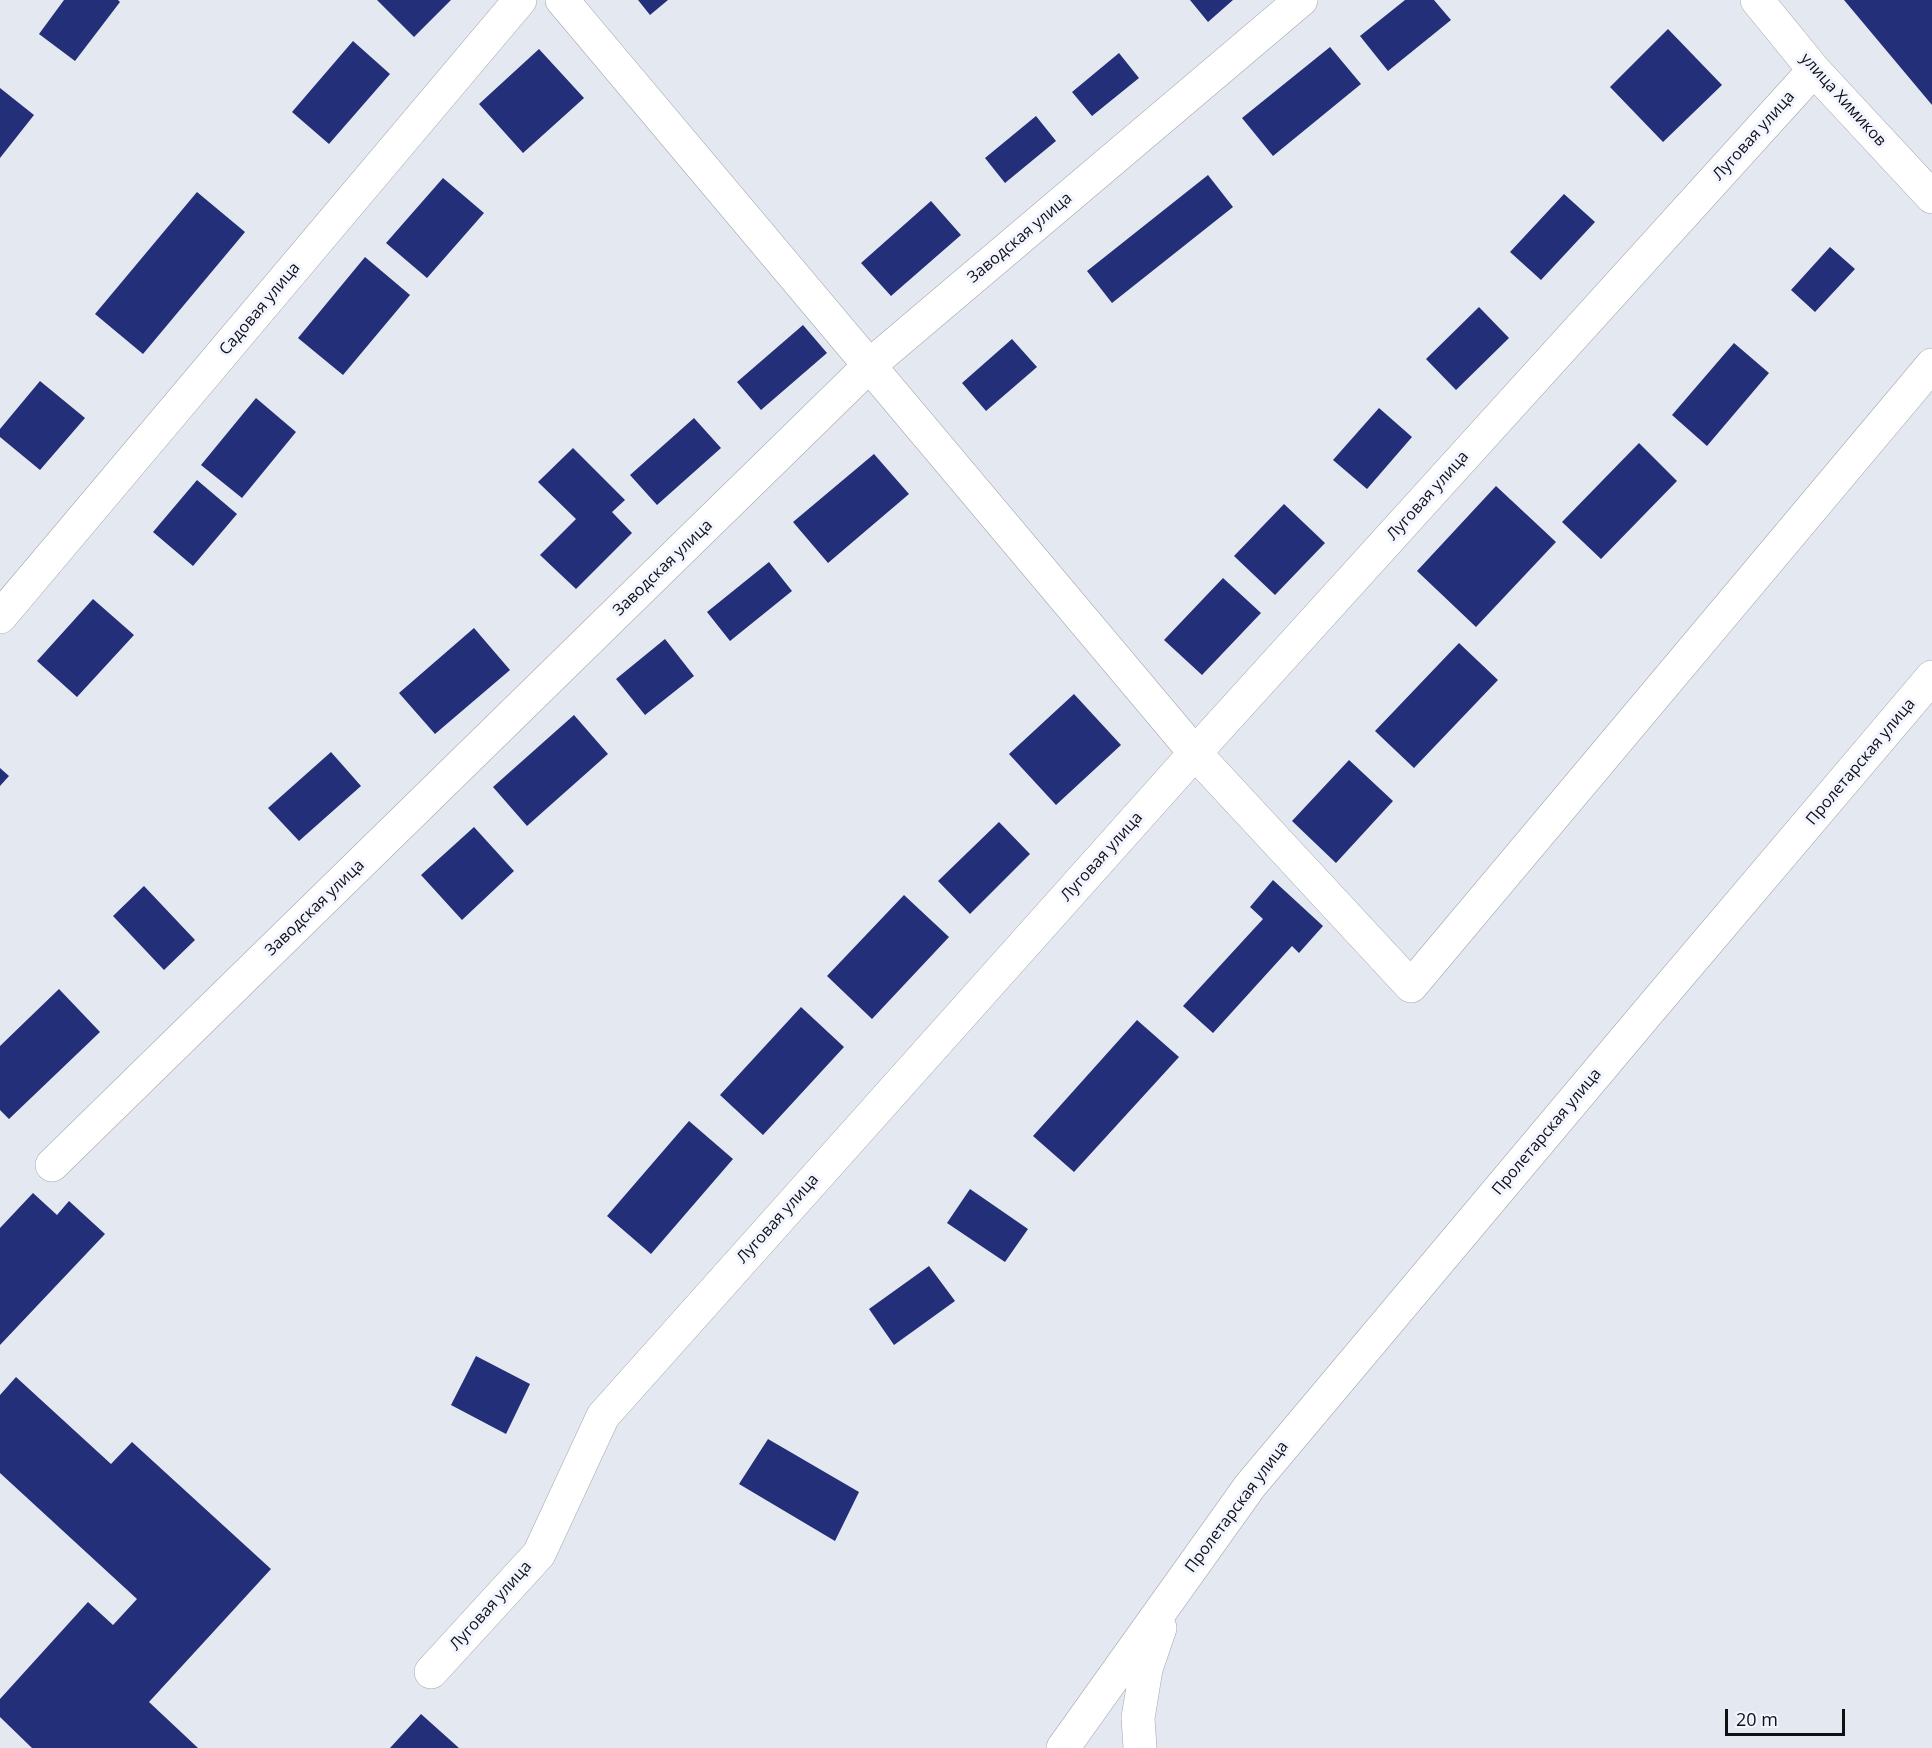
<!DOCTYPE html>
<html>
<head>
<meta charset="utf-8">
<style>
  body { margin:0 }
  #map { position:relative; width:1932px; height:1748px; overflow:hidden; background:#e4e8f1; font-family:"Open Sans",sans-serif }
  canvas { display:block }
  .scale { position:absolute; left:1725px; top:1709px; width:120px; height:27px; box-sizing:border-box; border:3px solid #0f1013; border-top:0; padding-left:8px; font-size:18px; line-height:21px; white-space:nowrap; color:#0f1013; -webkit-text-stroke:4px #f2f5ff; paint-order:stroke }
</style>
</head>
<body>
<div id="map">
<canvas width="1932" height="1748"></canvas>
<div class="scale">20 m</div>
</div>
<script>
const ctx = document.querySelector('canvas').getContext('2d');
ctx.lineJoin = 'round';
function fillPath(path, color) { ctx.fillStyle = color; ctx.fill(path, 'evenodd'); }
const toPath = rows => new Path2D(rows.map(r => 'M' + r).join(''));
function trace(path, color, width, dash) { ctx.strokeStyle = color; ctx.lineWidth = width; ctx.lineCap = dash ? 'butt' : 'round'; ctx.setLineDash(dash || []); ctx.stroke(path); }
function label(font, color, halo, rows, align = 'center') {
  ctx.font = font + ' "Open Sans",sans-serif'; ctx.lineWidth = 6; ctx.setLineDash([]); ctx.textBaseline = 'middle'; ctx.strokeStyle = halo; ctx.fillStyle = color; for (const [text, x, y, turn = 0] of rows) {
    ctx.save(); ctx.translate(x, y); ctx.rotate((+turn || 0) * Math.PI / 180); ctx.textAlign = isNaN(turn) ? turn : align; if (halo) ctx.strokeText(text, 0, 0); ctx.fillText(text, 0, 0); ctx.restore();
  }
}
fillPath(toPath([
  [64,0,118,0,120,2,75,61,39,34],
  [377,0,451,0,414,37],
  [638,0,668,0,650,15],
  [1190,0,1233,0,1208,22],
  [1405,0,1434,0,1451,20,1388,71,1360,36],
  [1844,0,1932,0,1932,105],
  [1668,29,1722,85,1663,142,1610,87],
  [353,41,390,74,329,144,292,112],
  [1330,47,1361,84,1273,156,1242,118],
  [539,49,584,98,523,153,479,104],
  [1119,53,1139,78,1092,116,1072,92],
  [0,88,34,115,0,158],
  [1036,116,1056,141,1005,183,985,158],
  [1208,175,1233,207,1112,303,1087,271],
  [443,178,484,213,427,278,386,243],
  [197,192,245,232,143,354,95,314],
  [1564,194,1595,222,1541,280,1510,252],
  [931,201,961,235,891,296,861,263],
  [1830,247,1855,269,1815,312,1791,290],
  [365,257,410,295,343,375,298,338],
  [1479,307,1509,338,1456,390,1426,359],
  [803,325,827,353,761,410,737,382],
  [1012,339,1037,367,986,411,962,383],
  [1734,343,1769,373,1707,446,1672,415],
  [40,381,85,418,40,470,0,437,0,429],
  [256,398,296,432,242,498,201,465],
  [1379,408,1412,437,1367,489,1333,460],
  [694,418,721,448,657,505,630,475],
  [1639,443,1677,481,1601,559,1562,522],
  [573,448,625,500,612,512,632,533,576,589,540,555,576,519,538,482],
  [874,454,909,494,828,563,793,522],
  [197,480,237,514,193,566,153,532],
  [1496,486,1556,542,1476,627,1417,571],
  [1284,504,1325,543,1275,595,1234,556],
  [769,562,792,591,730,641,707,612],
  [1223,578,1261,613,1202,675,1164,640],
  [93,599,134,635,77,697,37,661],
  [474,628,510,670,435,734,399,693],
  [665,639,694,676,645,715,616,679],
  [1459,643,1498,680,1414,768,1375,731],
  [1074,694,1121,745,1056,805,1009,754],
  [574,715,608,754,527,826,493,787],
  [331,752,361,786,299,841,268,808],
  [1349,760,1393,801,1336,863,1292,821],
  [0,768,9,776,0,786],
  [999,822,1030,854,970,914,938,881],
  [474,827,514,871,462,920,421,875],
  [1273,880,1323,926,1299,953,1292,946,1213,1033,1183,1006,1263,919,1250,907],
  [144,886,195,940,164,970,113,916],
  [904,895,949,937,872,1019,827,976],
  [59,989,100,1032,9,1119,0,1110,0,1046],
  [801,1007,844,1047,763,1135,720,1095],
  [1137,1020,1179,1057,1074,1172,1033,1136],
  [689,1121,733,1159,651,1254,607,1216],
  [970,1189,1028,1229,1005,1262,947,1223],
  [33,1193,57,1215,69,1201,105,1234,0,1345,0,1228],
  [929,1266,955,1301,894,1345,869,1309],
  [476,1356,530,1384,506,1434,451,1405],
  [16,1377,111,1464,132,1442,271,1569,149,1702,198,1748,32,1748,0,1717,0,1699,88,1602,113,1625,137,1599,0,1473,0,1395],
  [768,1439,859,1492,835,1541,739,1484],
  [421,1714,459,1748,390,1748]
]), '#232f79');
const minor = toPath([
  [562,0,1195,753,1411,986,1932,365],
  [1757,0,1814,70,1932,197],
  [0,617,520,0],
  [52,1165,870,365,1301,0],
  [431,1672,539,1554,603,1416,1195,753,1814,70]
]);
const secondary = toPath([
  [1063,1748,1250,1486,1648,1012,1932,677],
  [1140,1748,1138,1718,1146,1669,1160,1628]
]);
trace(minor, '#a3a6af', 34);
trace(secondary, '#a3a6af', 34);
trace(minor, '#fff', 33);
trace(secondary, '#fff', 33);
label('16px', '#0f1013', '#f2f5ff', [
  ["улица Химиков",1843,100,48],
  ["Луговая улица",1754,136,-48],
  ["Заводская улица",1020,238,-40],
  ["Садовая улица",260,309,-50],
  ["Луговая улица",1428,496,-48],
  ["Заводская улица",663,568,-44],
  ["Пролетарская улица",1861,762,-50],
  ["Луговая улица",1102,857,-48],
  ["Заводская улица",315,908,-44],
  ["Пролетарская улица",1547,1132,-50],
  ["Луговая улица",778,1219,-48],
  ["Пролетарская улица",1237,1507,-53],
  ["Луговая улица",491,1606,-48]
]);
</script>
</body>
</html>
